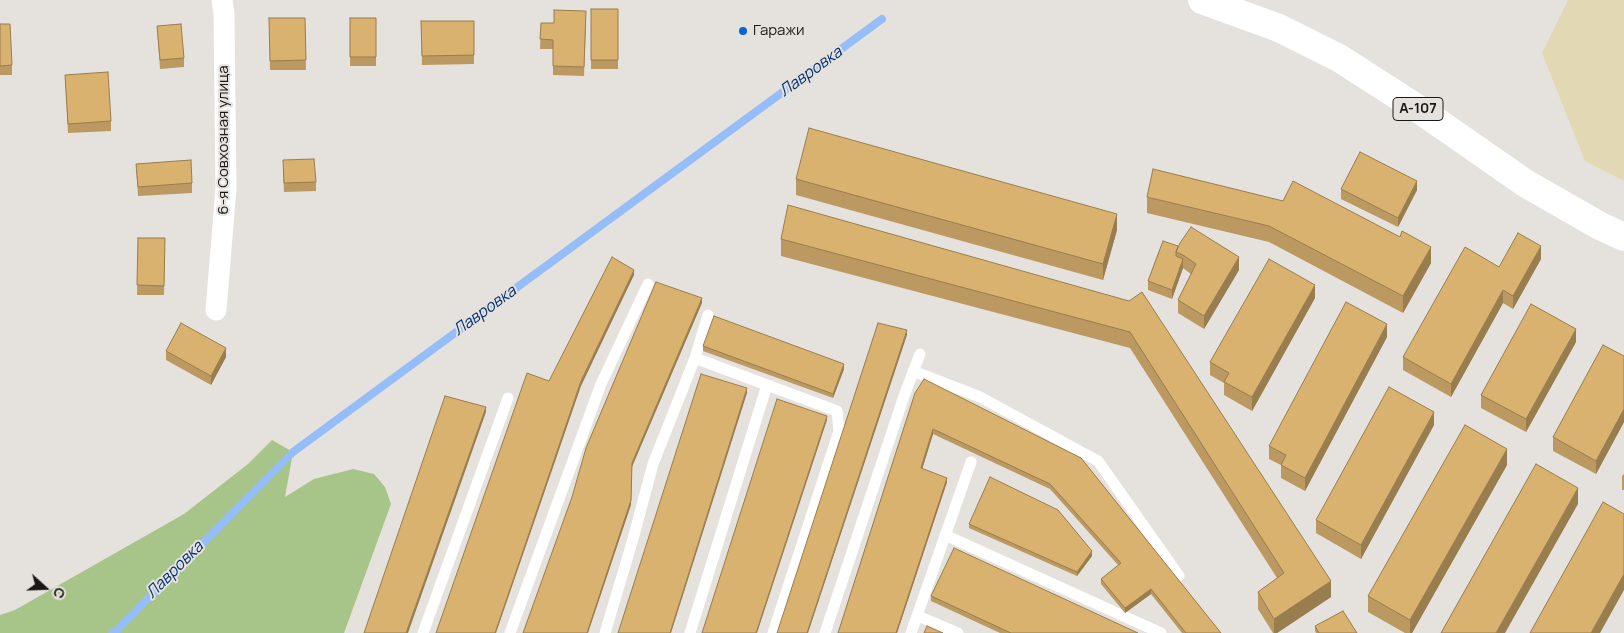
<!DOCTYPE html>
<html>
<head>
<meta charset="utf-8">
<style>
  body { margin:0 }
  #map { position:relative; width:1624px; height:633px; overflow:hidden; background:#e5e1dd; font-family:Manrope,sans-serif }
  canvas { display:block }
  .north { position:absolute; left:20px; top:563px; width:50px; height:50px; -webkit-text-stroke:4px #e5e1dd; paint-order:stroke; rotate:110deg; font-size:14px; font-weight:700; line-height:20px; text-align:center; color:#1a1817 }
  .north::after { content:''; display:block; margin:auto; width:18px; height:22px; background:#1a1817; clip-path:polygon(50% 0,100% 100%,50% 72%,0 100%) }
</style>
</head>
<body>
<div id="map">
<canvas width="1624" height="633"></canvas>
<div class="north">С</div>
</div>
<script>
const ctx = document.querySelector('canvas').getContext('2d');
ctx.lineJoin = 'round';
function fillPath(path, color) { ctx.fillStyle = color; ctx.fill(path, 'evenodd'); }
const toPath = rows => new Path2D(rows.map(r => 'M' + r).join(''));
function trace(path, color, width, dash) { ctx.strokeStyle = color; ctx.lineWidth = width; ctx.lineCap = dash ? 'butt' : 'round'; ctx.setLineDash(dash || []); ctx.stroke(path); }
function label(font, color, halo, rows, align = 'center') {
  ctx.font = font + ' Manrope,sans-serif'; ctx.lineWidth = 4; ctx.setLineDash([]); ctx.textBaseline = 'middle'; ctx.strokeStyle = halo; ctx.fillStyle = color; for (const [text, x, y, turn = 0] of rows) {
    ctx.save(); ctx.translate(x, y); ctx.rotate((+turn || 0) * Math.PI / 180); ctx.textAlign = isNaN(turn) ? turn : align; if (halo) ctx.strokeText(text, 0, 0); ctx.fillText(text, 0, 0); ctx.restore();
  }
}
fillPath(toPath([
  [272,440,293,452,285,497,314,479,353,469,374,474,385,487,391,504,344,633,0,633,0,615,15,610,184,514,248,464]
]), '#a7c489');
fillPath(toPath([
  [1568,0,1624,0,1624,181,1585,161,1542,53]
]), '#e2d9b4');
trace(toPath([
  [112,633,116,631,293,452,882,19]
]), '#95bdf8', 8);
trace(toPath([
  [913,371,980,397,1098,461,1179,576],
  [767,385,837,411,839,431,773,633],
  [945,535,1161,633],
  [918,616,958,633],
  [423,633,508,398],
  [510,633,601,384,648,284],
  [605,633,633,539,653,464,695,358,708,315],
  [690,633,767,385,695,358],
  [825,633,904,396,920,354],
  [911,633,971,462]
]), '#fff', 11);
trace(toPath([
  [216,310,226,188,224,14,222,0]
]), '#fff', 21);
trace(toPath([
  [1202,0,1279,28,1339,58,1423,112,1525,183,1600,226,1624,237]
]), '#fff', 28);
fillPath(toPath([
  [591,9,618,9,618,69,591,69],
  [269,18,305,18,306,70,270,70],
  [350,18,376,18,376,66,350,66],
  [586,20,584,76,553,75,553,49,540,49,541,23,554,23],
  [421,21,474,21,474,64,422,65],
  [0,24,12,65,12,75,0,75],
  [157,26,184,58,184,67,160,69],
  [65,75,111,121,111,131,68,133],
  [136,164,192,183,192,193,138,196],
  [283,170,316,182,316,191,284,192],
  [796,179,1117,230,1103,280,796,195],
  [1341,189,1417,190,1398,227,1341,199],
  [1147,197,1431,263,1403,313,1269,242,1147,213],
  [138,238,165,238,164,295,137,295],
  [781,239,1129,301,1331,597,1277,633,1273,633,1258,609,1258,592,1277,578,1130,348,781,256],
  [1163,241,1239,270,1204,329,1178,313,1178,300,1191,274,1183,268,1172,299,1148,290,1148,281],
  [1541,259,1513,309,1503,303,1451,397,1403,370,1403,357,1499,267],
  [1315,298,1252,411,1224,395,1224,383,1210,375,1210,362],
  [1387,337,1305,491,1281,478,1281,465,1269,459,1269,446],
  [1576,342,1526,432,1481,408,1481,395],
  [703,346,844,369,833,398,703,351],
  [166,351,226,357,211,385,166,360],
  [1624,356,1624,422,1596,474,1553,451,1553,437],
  [915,393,1081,458,1221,633,1182,633,1151,594,1125,613,1101,584,1101,579,1118,565,1050,489,933,434,922,469,947,482,897,633,838,633],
  [1434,425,1361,559,1316,533,1316,520],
  [1507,465,1412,633,1405,633,1368,612,1368,596],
  [1624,474,1624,490,1622,490,1622,476],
  [969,524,1092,556,1077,576,969,528],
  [931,596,1138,633,1000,633,931,601],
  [1315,626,1357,633,1316,633,1315,631]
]), '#bb9960');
fillPath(toPath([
  [1417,181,1417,190,1398,227,1398,218],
  [1117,214,1117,230,1103,280,1103,264],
  [1541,246,1541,259,1513,309,1513,296],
  [1431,247,1431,263,1403,313,1403,296],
  [1239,257,1239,270,1204,329,1204,316],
  [1183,259,1183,268,1172,299,1172,290],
  [634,270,634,275,581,386,496,633,495,633,581,381],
  [1315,285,1315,298,1252,411,1252,397],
  [1503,290,1503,303,1451,397,1451,384],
  [702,298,702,303,632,467,631,505,588,633,587,633,632,463],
  [1387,324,1387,337,1305,491,1305,478],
  [1576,329,1576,342,1526,432,1526,419],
  [907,330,907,335,808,633,807,633],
  [226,348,226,357,211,385,211,376],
  [844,364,844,369,833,398,833,394],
  [747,388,747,393,671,633,670,633],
  [486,407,486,412,408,633,406,633],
  [1624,409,1624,422,1596,474,1596,461],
  [1434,412,1434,425,1361,559,1361,545],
  [827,416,827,420,757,633,756,633],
  [933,429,933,434,921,473,921,468],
  [1507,449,1507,465,1412,633,1410,633,1410,620],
  [947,478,947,482,897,633,896,633],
  [1578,488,1578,504,1505,633,1496,633],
  [1092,551,1092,556,1077,576,1077,572],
  [1624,574,1624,590,1600,633,1591,633],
  [1331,581,1331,597,1277,633,1274,633,1274,619],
  [1151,589,1151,594,1125,613,1125,608]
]), '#987d4e');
const building = toPath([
  [591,9,618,9,618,60,591,60,591,9],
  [554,10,586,11,584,67,553,66,553,40,540,39,541,23,554,23,554,10],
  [269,18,305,18,306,60,270,61,269,18],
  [350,18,376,18,376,57,350,57,350,18],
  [421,21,474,21,474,55,422,56,421,21],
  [0,24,10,24,12,65,0,66,0,24],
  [181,24,184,58,160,60,157,26,181,24],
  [108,72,111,121,68,124,65,75,108,72],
  [809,128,1117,214,1103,264,796,179,809,128],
  [1360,152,1417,181,1398,218,1341,189,1360,152],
  [314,159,316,182,284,183,283,160,314,159],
  [191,160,192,183,138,187,136,164,191,160],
  [1153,169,1283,201,1293,181,1400,237,1402,231,1431,247,1403,296,1269,226,1147,197,1153,169],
  [788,205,1129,301,1142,292,1331,581,1274,619,1258,592,1284,573,1130,332,781,239,788,205],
  [1191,227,1239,257,1204,316,1178,300,1196,264,1183,255,1176,252,1180,243,1191,227],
  [1518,233,1541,246,1513,296,1503,290,1451,384,1403,357,1465,247,1499,267,1518,233],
  [138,238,165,238,164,286,137,285,138,238],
  [1163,241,1178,246,1176,252,1176,256,1183,259,1172,290,1148,281,1163,241],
  [612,257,634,270,581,381,495,633,436,633,527,373,549,381,612,257],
  [1269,259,1315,285,1252,397,1224,382,1229,373,1210,362,1269,259],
  [656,282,702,298,632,463,631,500,587,633,523,633,572,497,586,448,656,282],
  [1346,302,1387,324,1305,478,1281,465,1286,455,1269,446,1346,302],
  [1531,304,1576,329,1526,419,1481,395,1531,304],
  [714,316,844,364,833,394,703,346,714,316],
  [181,323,226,348,211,376,166,351,181,323],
  [878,323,907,330,807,633,777,633,878,323],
  [1603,345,1624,356,1624,409,1596,461,1553,437,1603,345],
  [701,374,747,388,670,633,618,633,701,374],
  [924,379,1081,458,1221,633,1186,633,1151,589,1125,608,1101,579,1121,563,1050,484,933,429,921,468,947,478,896,633,838,633,915,393,924,379],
  [1389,387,1434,412,1361,545,1316,520,1389,387],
  [445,396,486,407,406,633,364,633,445,396],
  [777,399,827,416,756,633,702,633,777,399],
  [1465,425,1507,449,1410,620,1368,596,1465,425],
  [1536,464,1578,488,1496,633,1441,633,1536,464],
  [990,477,1058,510,1092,551,1077,572,969,524,990,477],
  [1603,502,1624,514,1624,574,1591,633,1530,633,1603,502],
  [954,548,1138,633,1011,633,931,596,954,548],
  [1343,611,1357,633,1319,633,1315,626,1343,611],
  [927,626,943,633,924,633,927,626]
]);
fillPath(building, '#d9b270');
trace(building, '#987d4e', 1);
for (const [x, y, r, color] of [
  [743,31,5,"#0c64cd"]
]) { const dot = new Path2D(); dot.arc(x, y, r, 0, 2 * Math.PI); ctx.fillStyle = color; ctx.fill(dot); trace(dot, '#e5e1dd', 2); }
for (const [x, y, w] of [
  [1418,109,50]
]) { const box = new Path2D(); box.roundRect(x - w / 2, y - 11.5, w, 23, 4); ctx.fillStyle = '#e5e1dd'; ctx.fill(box); trace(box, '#1a1817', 1); }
label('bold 14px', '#1a1817', null, [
  ["А-107",1418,109]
]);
label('15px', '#1a1817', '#e5e1dd', [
  ["Гаражи",753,31]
], 'left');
label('15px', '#1a1817', '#e5e1dd', [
  ["6-я Совхозная улица",224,140,-90]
]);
label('italic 16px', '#003173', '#e5e1dd', [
  ["Лавровка",811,72,-36],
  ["Лавровка",485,311,-36],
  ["Лавровка",175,570,-45]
]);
</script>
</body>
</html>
